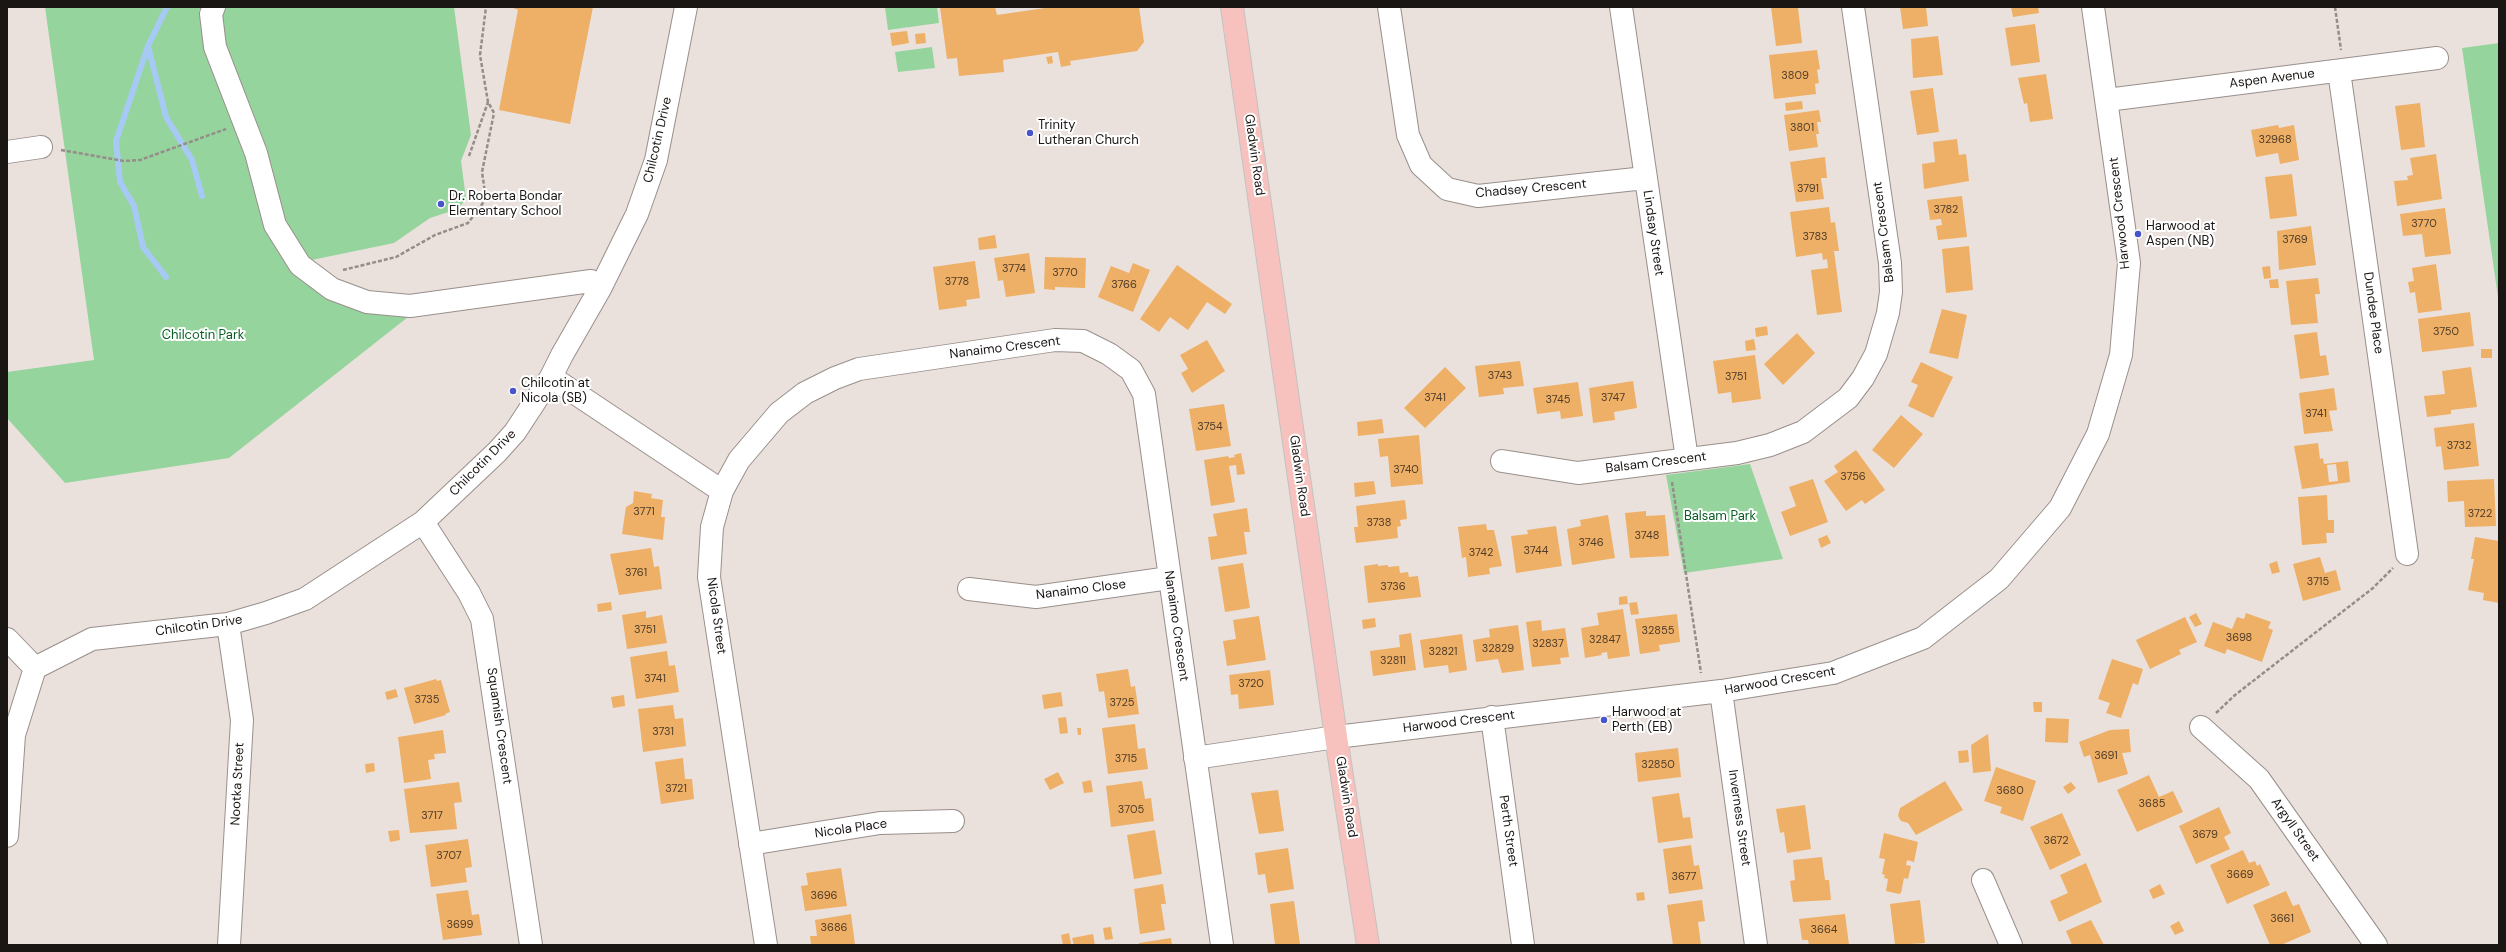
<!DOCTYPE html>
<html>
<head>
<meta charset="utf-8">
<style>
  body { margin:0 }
  #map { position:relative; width:2506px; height:952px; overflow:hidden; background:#ebe1dc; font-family:"DM Sans",sans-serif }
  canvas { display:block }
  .frame { position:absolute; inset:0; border:8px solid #1a1614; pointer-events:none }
</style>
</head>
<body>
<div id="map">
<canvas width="2506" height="952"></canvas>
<div class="frame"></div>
</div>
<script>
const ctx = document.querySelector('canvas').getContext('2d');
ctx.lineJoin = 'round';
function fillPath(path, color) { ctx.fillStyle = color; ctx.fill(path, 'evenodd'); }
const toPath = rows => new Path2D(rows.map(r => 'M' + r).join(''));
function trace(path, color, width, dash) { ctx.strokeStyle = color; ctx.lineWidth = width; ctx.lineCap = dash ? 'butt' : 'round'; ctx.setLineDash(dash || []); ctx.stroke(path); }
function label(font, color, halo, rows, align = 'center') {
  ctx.font = font + ' "DM Sans",sans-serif'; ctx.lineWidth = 4; ctx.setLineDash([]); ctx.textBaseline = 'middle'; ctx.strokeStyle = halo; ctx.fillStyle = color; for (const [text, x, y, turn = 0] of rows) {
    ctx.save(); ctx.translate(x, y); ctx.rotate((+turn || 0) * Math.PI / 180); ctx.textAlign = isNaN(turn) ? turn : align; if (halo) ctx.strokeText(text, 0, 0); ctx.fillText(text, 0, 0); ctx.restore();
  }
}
fillPath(toPath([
  [45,7,201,7,199,11,205,47,246,153,265,228,368,310,408,317,229,458,65,483,7,418,7,372,94,360],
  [223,7,454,7,471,135,461,161,466,199,458,209,430,218,394,243,307,261,282,222,224,45,221,13],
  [885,7,937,7,939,23,888,30],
  [2499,43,2499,304,2462,48],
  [932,47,935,68,898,72,895,52],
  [1750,464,1783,559,1684,573,1666,475]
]), '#96d49e');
trace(toPath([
  [148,46,166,117,192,160,202,196],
  [166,277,143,247,134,206,120,182,116,141,148,46,167,7]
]), '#a6caf3', 6);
fillPath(toPath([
  [511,7,593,7,570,124,499,110,518,10],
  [940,7,995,7,997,15,1052,7,1139,7,1144,42,1137,51,1070,61,1071,65,1061,67,1058,52,1003,60,1004,72,959,76,957,58,947,59],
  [1771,7,1798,7,1802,43,1776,46],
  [1900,7,1926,7,1928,26,1903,29],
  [2011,7,2038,7,2039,13,2013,17],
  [2035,24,2040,62,2011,66,2005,28],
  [907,31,909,43,892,46,890,33],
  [925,33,926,43,916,44,915,34],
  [1938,36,1943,75,1913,78,1911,39],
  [1817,50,1820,69,1817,70,1819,83,1815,84,1816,94,1774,99,1769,55],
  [1052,56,1053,63,1048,64,1046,57],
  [2046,74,2053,119,2030,122,2027,103,2024,104,2018,78],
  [1933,88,1939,132,1917,135,1910,91],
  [1802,101,1803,109,1786,111,1785,103],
  [2420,103,2425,147,2401,150,2395,106],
  [1819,110,1821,122,1817,122,1819,134,1816,134,1818,147,1789,151,1784,115],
  [2278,125,2279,128,2294,125,2299,160,2280,164,2278,153,2256,157,2251,130],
  [1957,139,1959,155,1966,154,1969,181,1924,189,1922,164,1935,162,1933,142],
  [2436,154,2442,199,2397,206,2394,181,2408,180,2407,176,2413,175,2410,158],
  [1825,157,1827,178,1821,178,1824,199,1796,202,1790,162],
  [2292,174,2297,216,2270,219,2265,177],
  [1962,196,1967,237,1938,240,1936,226,1942,225,1941,219,1930,220,1927,200],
  [1829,207,1831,223,1835,222,1839,251,1834,251,1842,312,1817,315,1811,270,1828,268,1827,259,1823,260,1822,253,1796,257,1790,212],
  [2445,208,2451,254,2425,257,2422,234,2403,236,2400,214],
  [2311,226,2316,265,2279,270,2277,231],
  [995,235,997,248,979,250,978,238],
  [1969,246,1973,290,1946,293,1942,249],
  [1029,253,1035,293,1006,297,1003,280,998,281,994,258],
  [1045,257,1086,258,1085,288,1055,287,1055,290,1044,289],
  [975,261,980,298,966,300,967,306,939,310,933,267],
  [1133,263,1150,270,1133,312,1098,297,1111,266,1129,273],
  [2436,264,2442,310,2418,313,2415,292,2410,293,2408,282,2414,281,2412,268],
  [1177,265,1232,304,1225,314,1207,302,1188,330,1170,317,1159,332,1140,319],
  [2270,266,2271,278,2264,279,2262,267],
  [2318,278,2320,294,2315,294,2318,323,2291,325,2286,281],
  [2278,279,2279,288,2270,288,2269,280],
  [1942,309,1967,315,1958,359,1929,353],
  [2470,312,2474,346,2422,352,2418,319],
  [1767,326,1768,335,1756,337,1755,328],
  [2317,332,2320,356,2326,355,2329,375,2300,379,2294,335],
  [1797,333,1815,353,1783,385,1764,364],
  [1754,339,1756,350,1746,351,1745,341],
  [1207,340,1225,371,1192,393,1181,373,1188,369,1180,355],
  [2481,349,2492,349,2492,358,2481,358],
  [1755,355,1761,399,1732,403,1731,392,1718,394,1713,361],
  [1520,361,1524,386,1503,388,1504,394,1479,397,1475,366],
  [1921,362,1953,377,1933,418,1908,406,1918,385,1911,382],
  [1445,367,1466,388,1425,428,1404,408],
  [2471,367,2477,407,2451,410,2451,414,2427,417,2424,396,2445,394,2442,371],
  [1633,381,1637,408,1614,412,1615,420,1593,423,1589,388],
  [1578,382,1583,416,1561,419,1560,411,1537,414,1533,388],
  [2334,388,2337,410,2329,411,2333,431,2304,434,2299,393],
  [1224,404,1231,446,1196,451,1189,409],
  [1901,415,1923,434,1894,468,1872,450],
  [1382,419,1384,433,1358,436,1357,422],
  [2474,423,2479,466,2444,470,2441,446,2436,447,2434,428],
  [1419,435,1423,484,1391,487,1388,456,1380,457,1378,439],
  [2318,443,2320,459,2323,458,2324,464,2348,461,2350,482,2302,489,2294,446],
  [2336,464,2338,481,2329,482,2327,465],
  [1856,450,1885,490,1865,504,1862,500,1846,511,1824,481,1838,472,1834,466],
  [1241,453,1245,474,1237,475,1236,465,1229,466,1235,502,1211,506,1204,460,1228,456,1229,458,1235,457,1234,455],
  [1813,479,1828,522,1790,536,1781,512,1796,506,1789,487],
  [2494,479,2496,526,2465,527,2464,501,2448,502,2447,481],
  [1374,481,1376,494,1355,497,1354,483],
  [634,491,652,494,651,498,663,500,661,517,665,517,663,540,622,534,626,507,633,503],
  [2327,495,2328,520,2334,520,2334,533,2326,533,2327,543,2302,545,2298,497],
  [1405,500,1407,519,1400,520,1401,526,1397,527,1398,538,1356,543,1354,527,1358,527,1356,506],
  [1247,508,1250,532,1244,532,1247,554,1211,560,1208,537,1217,536,1213,514],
  [1646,511,1646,516,1665,515,1669,556,1630,558,1625,513],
  [1608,515,1615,558,1572,565,1567,529,1581,526,1580,520],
  [1486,524,1487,530,1494,530,1502,566,1489,568,1490,574,1468,577,1466,557,1462,558,1458,527],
  [1556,526,1562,566,1516,573,1511,536,1528,534,1527,530],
  [1827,535,1831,543,1821,548,1818,539],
  [2475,537,2499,541,2499,603,2483,600,2484,593,2468,590,2474,559,2471,559],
  [651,548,654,567,659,566,662,589,619,595,610,554],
  [2320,557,2325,573,2336,570,2341,590,2303,601,2293,564],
  [2277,561,2280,572,2272,574,2269,564],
  [1243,563,1250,608,1225,612,1218,567],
  [1378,564,1378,566,1388,565,1388,567,1399,566,1400,573,1408,572,1409,577,1418,576,1421,597,1368,603,1364,566],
  [1627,596,1628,604,1619,605,1619,597],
  [611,602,612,610,598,612,597,604],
  [1637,602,1639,614,1631,615,1629,603],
  [1623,609,1630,656,1608,659,1607,652,1601,653,1602,655,1585,658,1581,628,1599,625,1597,613],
  [646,611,646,618,662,615,667,643,627,649,622,615],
  [2196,613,2202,624,2195,627,2189,617],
  [2246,613,2271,622,2268,628,2273,630,2262,662,2227,649,2225,654,2204,646,2213,622,2232,629,2237,617,2244,619],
  [1677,614,1680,642,1659,645,1660,651,1640,654,1635,619],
  [1259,616,1266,660,1227,666,1223,641,1236,639,1233,620],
  [2185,617,2197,642,2179,650,2181,654,2150,669,2136,640],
  [1375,618,1376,627,1363,629,1362,620],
  [1541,620,1542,631,1565,628,1569,657,1560,658,1561,664,1532,667,1526,622],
  [1518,625,1524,670,1502,673,1498,659,1476,662,1473,640,1490,637,1489,629],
  [1411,633,1416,670,1373,676,1370,651,1400,647,1399,635],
  [1462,634,1467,670,1449,673,1448,665,1424,668,1420,640],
  [667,651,669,666,675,665,679,692,636,699,630,657],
  [2112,659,2143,669,2138,685,2133,683,2121,718,2106,713,2110,703,2098,699],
  [1128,669,1131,687,1135,686,1139,714,1108,718,1104,691,1099,692,1096,674],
  [1270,670,1274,705,1239,709,1238,694,1231,695,1229,675],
  [436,679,437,681,441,680,450,712,445,714,446,715,414,724,404,688],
  [396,689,398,697,387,700,385,692],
  [1061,692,1063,706,1044,709,1042,695],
  [624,695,625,706,613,708,611,697],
  [2033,702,2042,702,2042,712,2034,712],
  [673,705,675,719,683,718,686,746,643,752,638,709],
  [1066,717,1068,733,1060,734,1058,718],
  [2046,718,2069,719,2068,743,2045,742],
  [1135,724,1138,749,1145,748,1148,769,1108,774,1102,728],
  [1077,728,1081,728,1081,735,1078,735],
  [2129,729,2131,752,2122,753,2128,774,2098,783,2090,755,2084,757,2079,742,2110,730],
  [443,730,446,753,434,754,435,759,428,760,431,779,404,783,398,737],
  [1988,734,1991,771,1973,773,1971,745],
  [1678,748,1681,777,1638,782,1635,753],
  [1968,750,1969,762,1959,763,1958,751],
  [683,758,685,779,692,779,694,799,661,804,655,762],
  [374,763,375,771,366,773,365,764],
  [1996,767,2036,781,2023,821,2000,813,2002,807,1984,801],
  [1058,772,1064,783,1050,790,1044,779],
  [2149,775,2159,797,2173,791,2183,812,2137,832,2117,790],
  [1091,780,1093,792,1084,793,1082,782],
  [1142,781,1145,799,1151,798,1154,821,1111,827,1106,786],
  [1945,781,1963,810,1916,835,1908,823,1901,821,1898,816,1900,808],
  [459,782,462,802,454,803,457,829,410,833,404,789],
  [2071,782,2076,788,2068,794,2063,787],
  [1278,790,1284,831,1259,834,1251,793],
  [1679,793,1683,818,1690,817,1693,838,1658,843,1652,797],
  [1805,805,1811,849,1787,853,1784,832,1780,833,1776,809],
  [2219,807,2231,833,2224,837,2230,849,2196,864,2179,826],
  [2062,813,2081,855,2050,870,2030,827],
  [399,830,400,840,390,842,388,831],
  [1155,830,1162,874,1134,879,1127,835],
  [1884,833,1918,842,1914,862,1907,860,1906,865,1911,866,1908,879,1904,878,1901,893,1899,894,1886,891,1888,879,1884,878,1885,875,1882,874,1885,859,1879,858],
  [468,839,472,867,465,868,467,882,431,887,425,845],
  [1691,845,1694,866,1699,865,1703,889,1669,894,1663,849],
  [1288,848,1294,889,1268,893,1265,874,1258,875,1255,853],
  [2243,850,2249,863,2255,861,2257,866,2260,864,2270,885,2227,904,2210,865],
  [1822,857,1825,880,1829,880,1831,900,1793,902,1790,881,1795,880,1793,860],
  [2086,863,2102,902,2059,922,2050,901,2068,893,2060,875],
  [841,868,847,906,805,911,801,886,808,885,806,873],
  [1163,884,1166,904,1161,904,1165,930,1140,934,1134,889],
  [2160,884,2165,894,2153,899,2149,890],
  [468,890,472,915,479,914,482,935,443,940,436,894],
  [2286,891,2293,906,2299,904,2311,932,2281,945,2270,945,2253,905],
  [1644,892,1645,900,1637,901,1636,893],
  [1702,900,1705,921,1698,922,1701,945,1673,945,1667,905],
  [1920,900,1925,943,1895,945,1890,904],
  [1294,901,1300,944,1275,945,1270,904],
  [851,914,855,945,811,945,810,936,817,936,815,920],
  [1845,914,1849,945,1809,945,1808,940,1802,940,1799,919],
  [2091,920,2104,945,2072,945,2066,931],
  [2179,921,2184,931,2175,935,2170,926],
  [1111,927,1113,939,1105,940,1103,928],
  [1069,933,1071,944,1063,945,1061,935],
  [1093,934,1095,945,1074,945,1072,938],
  [1171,938,1172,945,1139,945,1139,943]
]), '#eeaf66');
const minor = toPath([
  [214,7,211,14,215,47,256,153,275,225,300,265,332,289,367,302,410,306,591,281],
  [1389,7,1408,135,1421,165,1447,189,1478,196,1645,178],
  [1621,7,1687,459],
  [2339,71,2407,554],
  [2107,100,2437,58],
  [7,152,41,147],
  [551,377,722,491],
  [1502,461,1578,473,1737,453,1770,445,1803,432,1848,398,1863,378,1876,354,1888,313,1891,292,1890,263,1853,7],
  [423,522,469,593,482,619,531,945],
  [969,589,1036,597,1169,578],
  [228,624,242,720,229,945],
  [7,639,35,668],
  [35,668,92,639,228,624,266,613,305,599,423,522,497,452,515,432,551,377,562,355,601,287,637,214,656,160,686,7],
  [1721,691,1756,945],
  [1492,717,1523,945],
  [2201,727,2259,779,2376,945],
  [1195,758,1336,737,1721,691,1833,673,1923,638,1999,579,2060,508,2098,434,2121,355,2129,263,2093,7],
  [7,836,14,735,35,668],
  [750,844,880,823,953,821],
  [1983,880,2011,945],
  [766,945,709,577,712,527,722,491,739,460,779,413,805,393,835,378,859,369,1055,340,1083,341,1109,354,1131,370,1144,394,1222,945]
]);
const major = toPath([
  [1232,7,1336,737,1368,945]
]);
trace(minor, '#998f8b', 24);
trace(major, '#c3c2c2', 24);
trace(toPath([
  [2335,7,2341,50],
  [61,150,124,161,140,160,226,129],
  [469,156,488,102],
  [343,270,396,257,435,235,468,223,486,199,482,172,494,113,488,102,480,55,486,7],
  [1672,482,1701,673],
  [2216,713,2235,695,2373,588,2393,568]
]), '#958d89', 2.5, [4, 2]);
trace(minor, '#fff', 22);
trace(major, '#f7c1be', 22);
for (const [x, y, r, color] of [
  [1030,133,4,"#4854c9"],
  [441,204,4,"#4854c9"],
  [2138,234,4,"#4854c9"],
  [513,391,4,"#4854c9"],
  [1604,720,4,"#4854c9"]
]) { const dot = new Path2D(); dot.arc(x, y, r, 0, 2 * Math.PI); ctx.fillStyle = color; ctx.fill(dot); trace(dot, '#fff', 1.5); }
label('11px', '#4f3c28', null, [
  ["3809",1795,76],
  ["3801",1802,128],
  ["32968",2275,140],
  ["3791",1808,189],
  ["3782",1946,210],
  ["3770",2424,224],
  ["3783",1815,237],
  ["3769",2295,240],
  ["3774",1014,269],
  ["3770",1065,273],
  ["3778",957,282],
  ["3766",1124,285],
  ["3750",2446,332],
  ["3743",1500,376],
  ["3751",1736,377],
  ["3741",1435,398],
  ["3747",1613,398],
  ["3745",1558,400],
  ["3741",2316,414],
  ["3754",1210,427],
  ["3732",2459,446],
  ["3740",1406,470],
  ["3756",1853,477],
  ["3771",644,512],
  ["3722",2480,514],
  ["3738",1379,523],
  ["3748",1647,536],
  ["3746",1591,543],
  ["3744",1536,551],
  ["3742",1481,553],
  ["3761",636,573],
  ["3715",2318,582],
  ["3736",1393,587],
  ["3751",645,630],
  ["32855",1658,631],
  ["3698",2239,638],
  ["32847",1605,640],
  ["32837",1548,644],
  ["32829",1498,649],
  ["32821",1443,652],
  ["32811",1393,661],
  ["3741",655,679],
  ["3720",1251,684],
  ["3735",427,700],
  ["3725",1122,703],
  ["3731",663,732],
  ["3691",2106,756],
  ["3715",1126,759],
  ["32850",1658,765],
  ["3721",676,789],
  ["3680",2010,791],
  ["3685",2152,804],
  ["3705",1131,810],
  ["3717",432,816],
  ["3679",2205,835],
  ["3672",2056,841],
  ["3707",449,856],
  ["3669",2240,875],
  ["3677",1684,877],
  ["3696",824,896],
  ["3661",2282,919],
  ["3699",460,925],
  ["3686",834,928],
  ["3664",1824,930]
]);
label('13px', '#1a1614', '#fff', [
  ["Aspen Avenue",2272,79,-7],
  ["Chilcotin Drive",658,140,-77],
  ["Gladwin Road",1254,155,82],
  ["Chadsey Crescent",1531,189,-5],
  ["Harwood Crescent",2120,213,-96],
  ["Balsam Crescent",1884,232,-97],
  ["Lindsay Street",1653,233,82],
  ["Dundee Place",2373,313,82],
  ["Nanaimo Crescent",1005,348,-7],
  ["Chilcotin Drive",483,463,-45],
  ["Balsam Crescent",1656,463,-7],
  ["Gladwin Road",1299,476,82],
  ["Nanaimo Close",1081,590,-7],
  ["Nicola Street",716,616,82],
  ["Chilcotin Drive",199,626,-8],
  ["Nanaimo Crescent",1176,626,82],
  ["Harwood Crescent",1780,681,-10],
  ["Harwood Crescent",1459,722,-7],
  ["Squamish Crescent",499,726,82],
  ["Nootka Street",238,784,-87],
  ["Gladwin Road",1346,797,81],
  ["Inverness Street",1739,818,82],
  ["Nicola Place",851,829,-8],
  ["Argyll Street",2295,830,55],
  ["Perth Street",1508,831,82]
]);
label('13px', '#1a1614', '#fff', [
  ["Trinity",1038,126],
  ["Lutheran Church",1038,141],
  ["Dr. Roberta Bondar",449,197],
  ["Elementary School",449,212],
  ["Harwood at",2146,227],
  ["Aspen (NB)",2146,242],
  ["Chilcotin at",521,384],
  ["Nicola (SB)",521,399],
  ["Harwood at",1612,713],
  ["Perth (EB)",1612,728]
], 'left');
label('13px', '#085d23', '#fff', [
  ["Chilcotin Park",203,336],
  ["Balsam Park",1720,517]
]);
</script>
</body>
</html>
